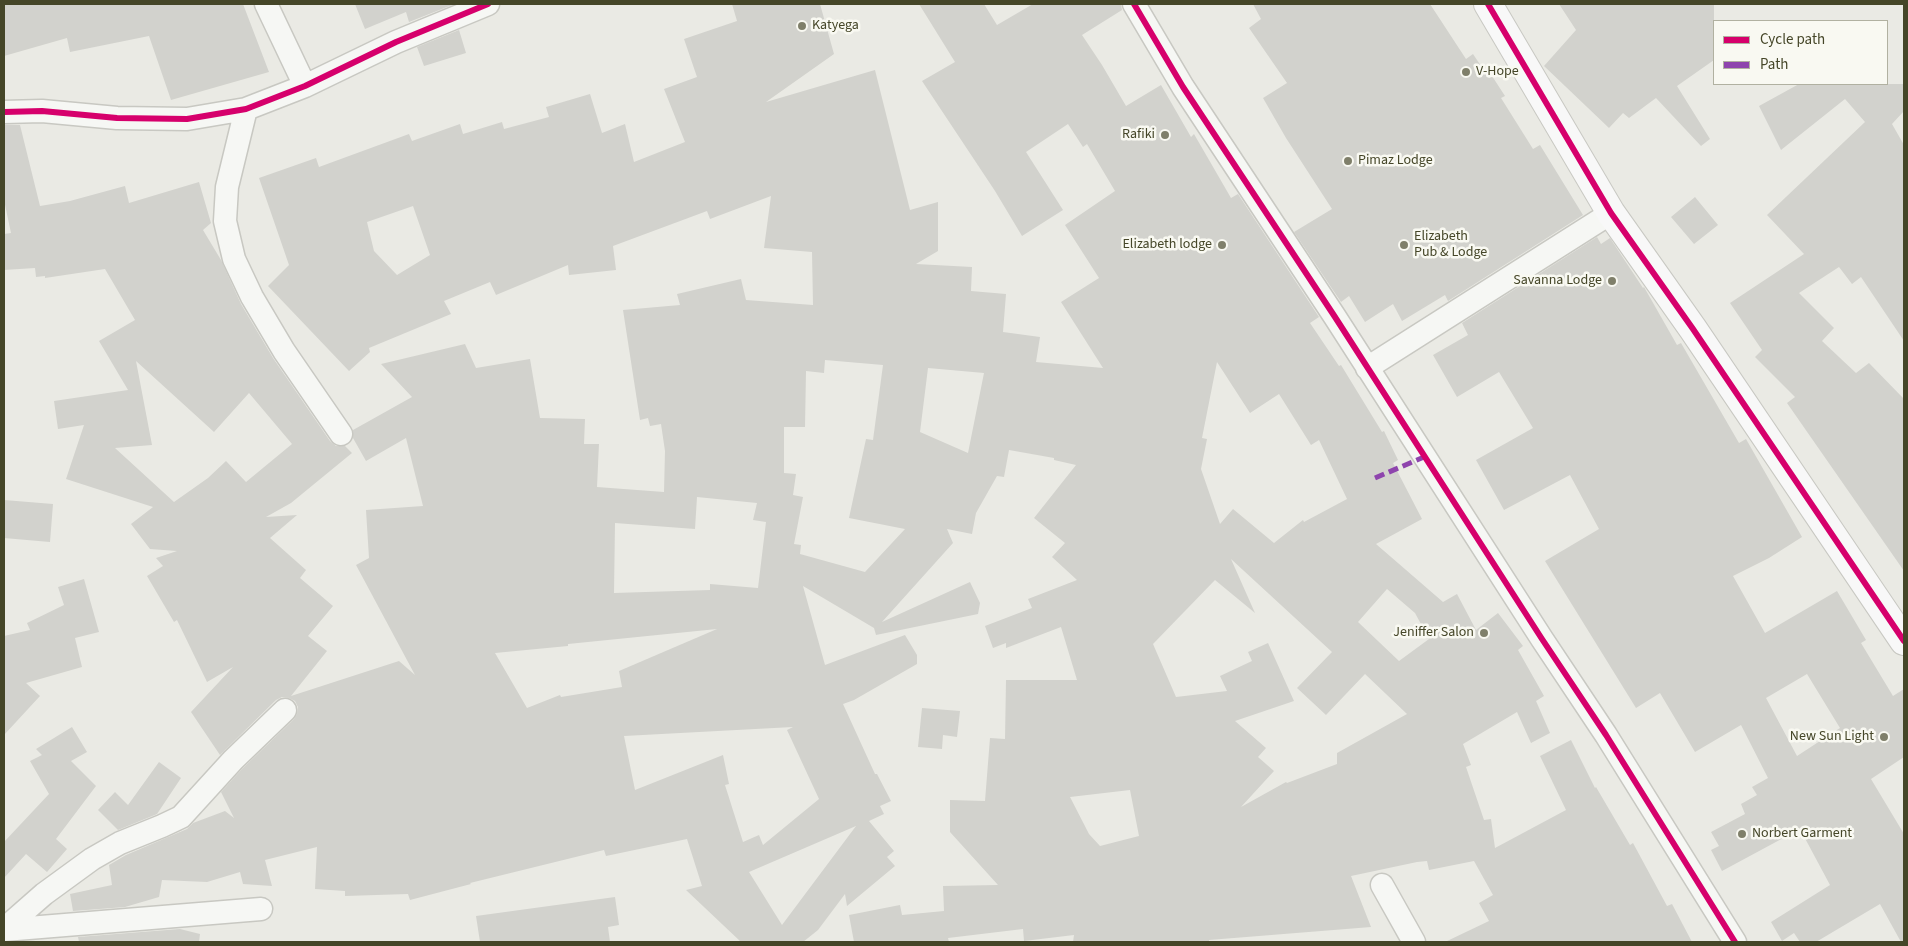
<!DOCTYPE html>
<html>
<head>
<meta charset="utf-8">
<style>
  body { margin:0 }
  #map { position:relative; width:1908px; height:946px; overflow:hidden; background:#eaeae4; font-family:"Source Sans 3",sans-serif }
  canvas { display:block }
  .frame { position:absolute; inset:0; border:5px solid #454628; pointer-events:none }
  .legend { position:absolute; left:1713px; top:20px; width:175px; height:65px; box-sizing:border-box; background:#f9f9f2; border:1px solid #b1b1a1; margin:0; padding:6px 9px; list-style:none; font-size:15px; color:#454628 }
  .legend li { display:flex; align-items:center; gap:10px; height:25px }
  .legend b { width:25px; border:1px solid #b1b1a1 }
</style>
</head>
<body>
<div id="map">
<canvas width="1908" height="946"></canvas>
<div class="frame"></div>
<ul class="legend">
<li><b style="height:6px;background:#d6006c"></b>Cycle path</li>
<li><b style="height:6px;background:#8e44ad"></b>Path</li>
</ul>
</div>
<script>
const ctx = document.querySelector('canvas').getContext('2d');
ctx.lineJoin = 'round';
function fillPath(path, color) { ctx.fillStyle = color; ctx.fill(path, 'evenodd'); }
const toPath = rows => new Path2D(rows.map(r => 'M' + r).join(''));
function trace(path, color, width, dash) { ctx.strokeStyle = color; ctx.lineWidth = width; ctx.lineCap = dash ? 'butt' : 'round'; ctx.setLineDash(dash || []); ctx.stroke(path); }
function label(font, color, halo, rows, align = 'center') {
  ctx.font = font + ' "Source Sans 3",sans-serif'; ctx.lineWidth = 5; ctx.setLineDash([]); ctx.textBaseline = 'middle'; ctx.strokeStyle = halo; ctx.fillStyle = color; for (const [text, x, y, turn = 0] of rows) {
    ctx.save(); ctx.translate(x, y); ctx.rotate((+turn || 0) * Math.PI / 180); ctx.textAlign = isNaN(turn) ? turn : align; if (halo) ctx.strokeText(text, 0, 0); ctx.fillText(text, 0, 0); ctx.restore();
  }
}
fillPath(toPath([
  [4,4,243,4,269,72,171,100,149,36,70,52,67,38,4,56],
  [355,4,452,4,452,5,409,22,406,12,365,29],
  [732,4,820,4,834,54,766,102,875,70,910,210,938,202,938,251,916,264,972,267,971,291,1006,294,1003,332,1040,337,1036,362,1103,368,1061,302,1099,278,1065,225,1115,191,1087,144,1083,147,1068,124,1026,152,1063,210,1022,236,995,191,922,81,955,62,919,4,984,4,997,25,1033,4,1121,4,1122,10,1082,35,1102,65,1126,106,1161,85,1191,137,1194,134,1231,198,1238,194,1319,317,1310,323,1339,366,1341,365,1382,432,1384,431,1398,460,1393,463,1422,519,1376,544,1443,602,1457,594,1476,630,1498,613,1523,646,1518,650,1544,696,1536,701,1550,733,1531,743,1517,712,1463,744,1471,765,1466,767,1484,820,1491,819,1495,848,1566,810,1540,756,1571,740,1595,788,1596,787,1630,845,1633,843,1667,906,1672,904,1692,942,1445,942,1489,921,1479,903,1493,895,1474,861,1429,870,1427,861,1417,862,1351,876,1371,927,1209,940,1209,942,1073,942,1074,935,1024,941,1023,929,948,938,949,942,854,942,849,915,900,905,902,915,944,911,943,886,998,885,950,832,950,800,985,801,990,738,1005,739,1006,680,1077,680,1061,627,1006,648,1006,643,993,648,985,626,1032,608,1028,599,1077,580,1052,557,1065,543,1034,518,1076,465,1054,460,1054,458,1009,450,1004,477,997,476,976,513,972,534,947,529,953,543,882,622,970,582,980,603,978,614,876,635,874,628,803,586,825,665,905,635,917,655,917,664,854,700,843,704,875,774,877,774,891,801,880,806,884,814,869,821,894,851,887,857,895,866,847,906,845,894,818,930,803,942,741,942,686,890,702,886,687,839,606,856,604,850,470,883,471,884,410,900,408,894,345,896,345,891,315,889,317,847,265,860,272,886,243,884,240,872,207,882,162,880,159,897,125,907,73,911,70,894,112,885,109,865,126,855,187,829,193,823,225,811,234,818,221,792,242,769,294,719,297,714,298,707,295,701,289,698,282,697,276,700,220,755,191,712,233,667,207,682,177,620,174,622,147,576,163,566,156,558,177,551,150,549,131,524,153,507,66,479,84,425,58,429,54,401,128,390,99,341,135,320,105,269,45,278,45,276,36,277,35,268,4,270,4,234,11,233,4,200,4,125,20,125,40,206,70,201,125,186,129,203,199,182,211,223,203,230,221,260,241,304,273,358,330,441,336,446,345,446,352,453,291,503,266,517,297,515,270,538,306,570,300,578,333,606,308,636,327,651,291,696,399,661,415,675,356,565,369,558,366,510,423,506,406,438,366,461,353,438,353,430,412,397,381,364,465,344,476,368,530,359,540,418,585,419,584,444,599,444,597,487,664,492,665,451,661,424,650,426,648,418,640,420,623,310,680,305,677,294,741,279,746,300,813,305,812,252,764,248,771,196,710,219,707,211,613,246,616,270,569,275,568,265,496,295,490,282,444,301,451,314,369,348,370,352,349,371,268,286,289,265,259,178,316,158,319,167,409,134,412,141,460,124,463,134,502,122,504,129,549,117,546,107,590,94,602,133,625,124,634,162,685,142,664,89,697,77,684,39,737,21],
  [413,206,430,255,397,275,374,251,367,222],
  [825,360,883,365,873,440,866,439,849,518,905,529,865,572,800,554,801,545,794,544,803,497,793,495,796,474,784,473,784,427,805,427,806,371,824,373],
  [136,361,214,432,249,393,292,444,246,482,226,461,208,478,174,502,115,448,152,445],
  [1217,362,1250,413,1279,394,1311,445,1319,440,1347,499,1304,522,1303,520,1274,543,1233,509,1220,524,1201,469,1207,439,1202,438],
  [928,368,984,373,968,453,920,432],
  [697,497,757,503,753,520,766,522,758,588,710,584,710,590,614,593,615,523,695,529],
  [1231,559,1332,652,1297,688,1326,715,1365,674,1407,714,1337,753,1337,764,1287,783,1286,782,1241,807,1274,771,1258,757,1266,748,1235,721,1294,701,1268,643,1248,652,1252,661,1220,676,1227,691,1176,697,1153,644,1215,580,1255,613],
  [1387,589,1415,613,1429,639,1399,661,1358,622],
  [717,629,619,671,622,687,561,697,560,695,527,708,495,653,568,646,568,644],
  [793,727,787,730,819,799,763,845,759,835,743,842,725,785,729,784,723,755,635,790,624,736],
  [1130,790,1139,836,1100,846,1089,834,1070,797],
  [856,826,782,925,749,872],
  [1253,4,1430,4,1466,59,1473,54,1489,78,1492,76,1505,96,1501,98,1533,149,1540,145,1583,215,1448,301,1445,295,1402,321,1393,304,1365,322,1349,296,1341,302,1294,232,1332,209,1286,138,1263,98,1287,83,1249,28,1261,19],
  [1559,4,1714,4,1714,60,1677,86,1710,139,1701,146,1656,98,1629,118,1623,113,1609,128,1544,66,1576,30],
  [459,30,466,53,424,66,417,47],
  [1799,84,1904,84,1904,111,1892,124,1904,145,1904,341,1861,277,1852,284,1839,267,1799,293,1834,328,1822,341,1856,373,1869,363,1904,399,1904,571,1787,403,1795,397,1755,357,1762,350,1730,303,1804,254,1767,215,1865,122,1845,99,1781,150,1759,106],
  [1695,197,1718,225,1694,244,1671,217],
  [1597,237,1601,244,1610,238,1643,288,1644,287,1677,345,1681,343,1739,443,1746,439,1802,537,1769,558,1733,576,1765,633,1837,591,1866,640,1861,643,1893,696,1904,689,1904,757,1871,779,1904,834,1904,942,1901,942,1880,904,1816,942,1800,942,1794,933,1782,941,1771,922,1830,885,1800,829,1722,871,1711,850,1719,846,1711,832,1745,814,1741,804,1757,795,1752,787,1768,778,1741,725,1695,752,1660,693,1636,708,1545,561,1599,529,1570,475,1504,510,1476,460,1533,428,1499,372,1457,397,1433,355,1468,335,1462,323],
  [1807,674,1840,728,1797,756,1766,698],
  [4,500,53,504,50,542,4,538],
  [84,579,99,632,75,638,82,667,26,683,40,696,4,735,4,636,30,630,27,623,64,605,58,587],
  [922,708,960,711,957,737,943,735,942,749,918,747],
  [72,727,87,752,71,761,96,786,56,839,67,849,47,872,26,854,4,878,4,842,49,794,30,761,42,755,36,749],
  [159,762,181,778,157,814,118,830,98,810,115,792,128,805],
  [615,897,619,925,608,927,610,942,480,942,476,916],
  [180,929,200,934,199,942,79,942,78,937]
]), '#d2d2cd');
const street = toPath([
  [266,4,305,86],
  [1134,4,1183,87,1335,317,1542,639,1606,735,1735,942],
  [246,109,227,187,225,221,234,259,252,297,284,351,341,434],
  [4,112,42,111,117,118,187,119,246,109,305,86,396,42,488,4],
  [1367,368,1611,213],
  [1382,885,1414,942],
  [4,929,44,894,92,859,120,843,162,826,181,817,233,760,285,710],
  [4,930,261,909]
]);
const secondary = toPath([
  [1488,4,1611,213,1693,329,1904,641]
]);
trace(street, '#c8c8c2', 25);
trace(secondary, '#c8c8c2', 30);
trace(street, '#f6f7f4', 22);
trace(secondary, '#f8f8f8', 28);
trace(toPath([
  [1375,478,1424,457]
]), '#8e44ad', 5, [10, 5]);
trace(toPath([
  [1134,4,1183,87,1335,317,1542,639,1606,735,1735,942],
  [1488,4,1611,213,1693,329,1904,641],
  [4,112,42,111,117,118,187,119,246,109,305,86,396,42,488,4]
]), '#d6006c', 6);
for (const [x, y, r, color] of [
  [802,26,5,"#7f7f6a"],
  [1466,72,5,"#7f7f6a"],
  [1165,135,5,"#7f7f6a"],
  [1348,161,5,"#7f7f6a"],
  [1222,245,5,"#7f7f6a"],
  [1404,245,5,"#7f7f6a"],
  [1612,281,5,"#7f7f6a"],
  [1484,633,5,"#7f7f6a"],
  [1884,737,5,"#7f7f6a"],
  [1742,834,5,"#7f7f6a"]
]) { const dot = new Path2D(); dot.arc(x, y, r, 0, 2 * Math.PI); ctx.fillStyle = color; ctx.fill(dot); trace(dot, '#f9f9f2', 2); }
label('14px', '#454628', '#f9f9f2', [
  ["Katyega",812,26],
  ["V-Hope",1476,72],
  ["Rafiki",1155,135,"right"],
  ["Pimaz Lodge",1358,161],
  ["Elizabeth",1414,237],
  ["Pub & Lodge",1414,253],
  ["Elizabeth lodge",1212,245,"right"],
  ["Savanna Lodge",1602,281,"right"],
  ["Jeniffer Salon",1474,633,"right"],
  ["New Sun Light",1874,737,"right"],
  ["Norbert Garment",1752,834]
], 'left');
</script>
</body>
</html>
